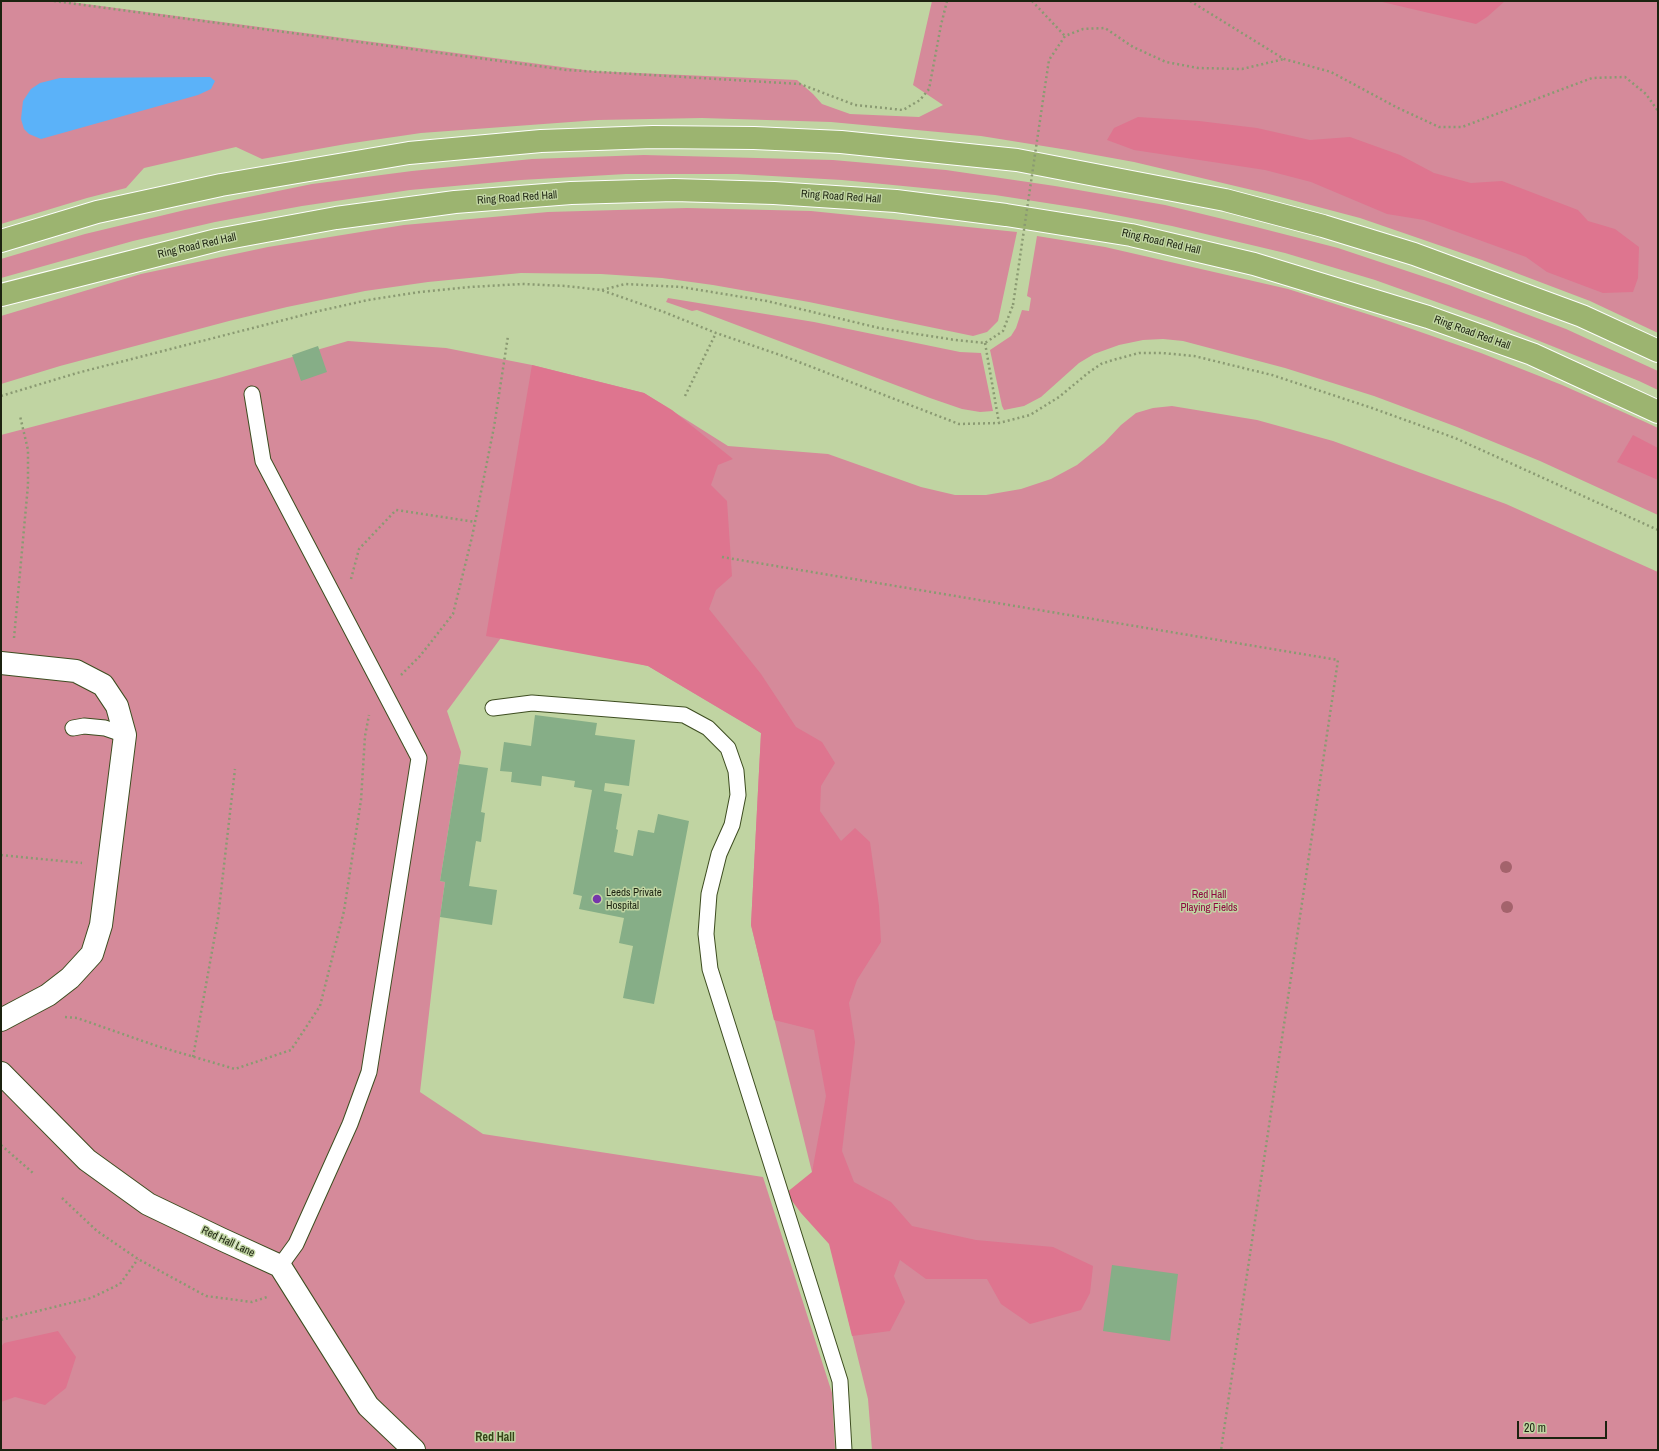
<!DOCTYPE html>
<html>
<head>
<meta charset="utf-8">
<style>
  body { margin:0 }
  #map { position:relative; width:1659px; height:1451px; overflow:hidden; background:#c0d4a2; font-family:"Archivo Narrow",sans-serif }
  canvas { display:block }
  .frame { position:absolute; inset:0; border:2px solid #1c2310; pointer-events:none }
  .scale { position:absolute; left:1517px; top:1421px; width:90px; height:18px; box-sizing:border-box; border:2px solid #1c2310; border-top:0; padding-left:5px; font-size:12px; line-height:14px; white-space:nowrap; color:#1c2310; -webkit-text-stroke:3px #c0d4a2; paint-order:stroke }
</style>
</head>
<body>
<div id="map">
<canvas width="1659" height="1451"></canvas>
<div class="frame"></div>
<div class="scale">20 m</div>
</div>
<script>
const ctx = document.querySelector('canvas').getContext('2d');
ctx.lineJoin = 'round';
function fillPath(path, color) { ctx.fillStyle = color; ctx.fill(path, 'evenodd'); }
const toPath = rows => new Path2D(rows.map(r => 'M' + r).join(''));
function trace(path, color, width, dash) { ctx.strokeStyle = color; ctx.lineWidth = width; ctx.lineCap = dash ? 'butt' : 'round'; ctx.setLineDash(dash || []); ctx.stroke(path); }
function label(font, color, halo, rows, align = 'center') {
  ctx.font = font + ' "Archivo Narrow",sans-serif'; ctx.lineWidth = 3; ctx.setLineDash([]); ctx.textBaseline = 'middle'; ctx.strokeStyle = halo; ctx.fillStyle = color; for (const [text, x, y, turn = 0] of rows) {
    ctx.save(); ctx.translate(x, y); ctx.rotate((+turn || 0) * Math.PI / 180); ctx.textAlign = isNaN(turn) ? turn : align; if (halo) ctx.strokeText(text, 0, 0); ctx.fillText(text, 0, 0); ctx.restore();
  }
}
fillPath(toPath([
  [1,1,63,1,592,71,797,80,813,94,822,104,850,114,919,117,943,105,913,85,932,1,1658,1,1658,333,1590,301,1482,260,1360,218,1269,194,1134,162,1068,150,981,136,831,122,702,118,598,120,421,133,346,144,262,159,236,147,144,168,126,188,87,198,1,224],
  [644,155,833,160,946,170,1055,186,1165,205,1256,227,1338,248,1449,285,1566,329,1658,371,1658,390,1639,381,1487,320,1375,280,1285,253,1172,226,1085,209,995,195,842,180,737,174,626,174,521,180,410,190,302,206,215,222,133,241,1,278,1,259,85,234,185,210,312,184,412,171,532,159],
  [687,208,811,211,1017,232,998,321,987,332,973,336,809,302,713,285,662,278,601,274,521,273,428,282,365,291,287,307,229,321,60,366,1,384,1,316,141,274,268,247,404,225,548,212],
  [1037,236,1105,247,1288,289,1383,319,1481,353,1562,385,1643,421,1658,428,1658,515,1540,461,1457,427,1374,396,1285,368,1183,341,1163,339,1143,340,1119,345,1094,354,1079,363,1041,397,1024,406,1004,410,1002,406,990,350,1011,336,1016,328,1022,310,1029,311,1031,298,1027,296],
  [668,298,814,322,960,352,981,353,993,411,980,412,962,409,930,398,697,310,692,311,666,302],
  [348,341,446,348,532,365,644,393,728,446,828,454,921,487,955,495,986,495,1021,489,1051,479,1077,465,1104,443,1121,425,1136,413,1153,408,1172,406,1257,420,1333,441,1506,504,1658,572,1658,1450,872,1450,868,1399,751,925,761,733,648,666,506,631,447,711,461,752,440,881,445,882,440,917,420,1092,483,1134,763,1177,832,1393,835,1449,1,1450,1,435,219,378]
]), '#d58a9a');
fillPath(toPath([
  [1378,1,1505,1,1487,17,1476,24],
  [1138,117,1199,121,1257,128,1310,140,1350,137,1400,155,1434,173,1471,183,1502,181,1578,210,1588,221,1615,229,1639,247,1638,278,1633,292,1603,293,1547,272,1526,257,1424,220,1387,214,1311,182,1265,170,1134,150,1107,140,1114,128],
  [532,365,644,393,672,410,733,459,718,465,711,485,727,501,732,576,716,590,709,609,761,674,796,727,822,742,835,763,821,786,820,811,841,841,855,828,870,842,879,906,881,942,857,980,849,1003,855,1042,842,1151,854,1182,891,1202,912,1226,976,1240,1053,1247,1093,1266,1090,1293,1081,1310,1030,1324,1001,1304,987,1279,926,1279,900,1260,894,1276,905,1302,890,1331,852,1336,829,1244,801,1213,786,1193,812,1172,826,1096,814,1030,774,1020,751,925,761,733,648,666,486,636],
  [1633,435,1658,448,1658,480,1617,462],
  [58,1331,76,1357,66,1388,45,1405,15,1397,1,1402,1,1347,4,1343]
]), '#de758f');
fillPath(toPath([
  [210,77,215,81,211,89,198,95,41,139,29,134,24,129,21,119,23,101,31,89,40,83,60,78]
]), '#5bb2f9');
fillPath(toPath([
  [318,346,327,372,301,381,292,355],
  [535,715,597,723,595,735,635,740,629,786,605,783,604,791,622,794,616,829,618,830,614,852,633,856,638,830,654,833,658,814,689,821,654,1004,623,998,633,946,619,943,624,918,579,909,582,896,573,894,592,790,574,787,575,781,542,776,541,786,511,782,512,772,500,771,504,742,531,746],
  [459,764,488,768,481,812,485,813,481,842,476,841,469,886,497,890,492,925,440,917,445,882,440,881],
  [1112,1265,1178,1274,1170,1341,1103,1331]
]), '#86ae87');
const service = toPath([
  [252,394,263,461,419,758,369,1072,350,1124,296,1244,280,1266],
  [493,708,532,703,684,715,708,728,728,748,736,771,738,795,732,825,719,854,709,894,706,934,710,969,840,1381,844,1450],
  [73,728,84,726,105,728,125,735]
]);
const minor = toPath([
  [1,663,76,671,103,685,117,706,125,735,101,925,92,954,70,978,48,995,1,1020],
  [1,1073,87,1160,148,1204,221,1239,280,1266,368,1406,414,1450]
]);
const trunk = toPath([
  [1,241,97,212,221,185,409,153,541,141,653,137,754,138,841,142,1017,160,1225,200,1323,226,1414,254,1582,316,1658,351],
  [1,295,217,240,336,218,455,202,571,193,674,190,774,193,896,201,1006,215,1131,235,1254,264,1428,317,1532,354,1658,412]
]);
trace(service, '#3d4d20', 17);
trace(minor, '#3d4d20', 24);
trace(trunk, '#fff', 24);
trace(toPath([
  [54,1,567,70,800,84,855,105,903,110,920,100,929,89,941,25,947,1],
  [1032,1,1065,36],
  [1190,1,1284,59,1331,72,1396,107,1439,127,1462,127,1592,78,1625,77,1646,94,1658,111],
  [1044,93,1049,60,1065,36,1083,29,1105,28,1133,47,1166,62,1198,68,1242,69,1284,59],
  [602,290,625,284,681,287,767,301,879,328,955,340,985,343,1003,331,1013,305],
  [985,343,999,423],
  [1,396,77,373,319,311,368,300,420,292,470,287,522,284,566,286,601,290,664,312,716,333,786,357,959,424,999,423,1030,415,1059,397,1088,373,1101,364,1113,360,1139,353,1162,353,1194,356,1272,375,1372,408,1455,438,1658,530],
  [685,396,716,333],
  [722,557,1338,660,1221,1450],
  [351,579,359,549,396,510,475,522],
  [14,638,28,485,28,450,20,416],
  [401,675,420,656,453,614,472,537,494,427,508,336],
  [1,855,82,863],
  [65,1017,77,1018,157,1046,235,1069,291,1050,320,1006,344,911,361,800,365,736,369,715],
  [193,1057,218,918,235,769],
  [1,1145,33,1173],
  [62,1198,97,1231,138,1259,206,1296,252,1302,267,1297],
  [1,1320,91,1298,120,1284,138,1259]
]), '#8a9a72', 2.5, [2, 3]);
trace(service, '#fff', 15);
trace(minor, '#fff', 22);
trace(trunk, '#9cb470', 22);
trace(toPath([
  [1013,305,1044,93]
]), '#8a9a72', 2.5, [2, 3]);
ctx.fillStyle = '#a4636c';
for (const [x, y] of [
  [1506,867],
  [1507,907]
]) { ctx.beginPath(); ctx.arc(x, y, 6, 0, 2 * Math.PI); ctx.fill(); }
for (const [x, y, r, color] of [
  [597,899,5,"#7636ab"]
]) { const dot = new Path2D(); dot.arc(x, y, r, 0, 2 * Math.PI); ctx.fillStyle = color; ctx.fill(dot); trace(dot, '#c0d4a2', 1.5); }
label('11px', '#1c2310', '#c0d4a2', [
  ["Ring Road Red Hall",841,197,4],
  ["Ring Road Red Hall",517,198,-4],
  ["Ring Road Red Hall",1161,242,13],
  ["Ring Road Red Hall",197,246,-13],
  ["Ring Road Red Hall",1472,333,20],
  ["Red Hall Lane",228,1242,25]
]);
label('11px', '#1c2310', '#c0d4a2', [
  ["Leeds Private",606,893],
  ["Hospital",606,906]
], 'left');
label('11px', '#8d063f', '#c0d4a2', [
  ["Red Hall",1209,895],
  ["Playing Fields",1209,908]
]);
label('bold 12px', '#364518', '#c0d4a2', [
  ["Red Hall",495,1438]
]);
</script>
</body>
</html>
